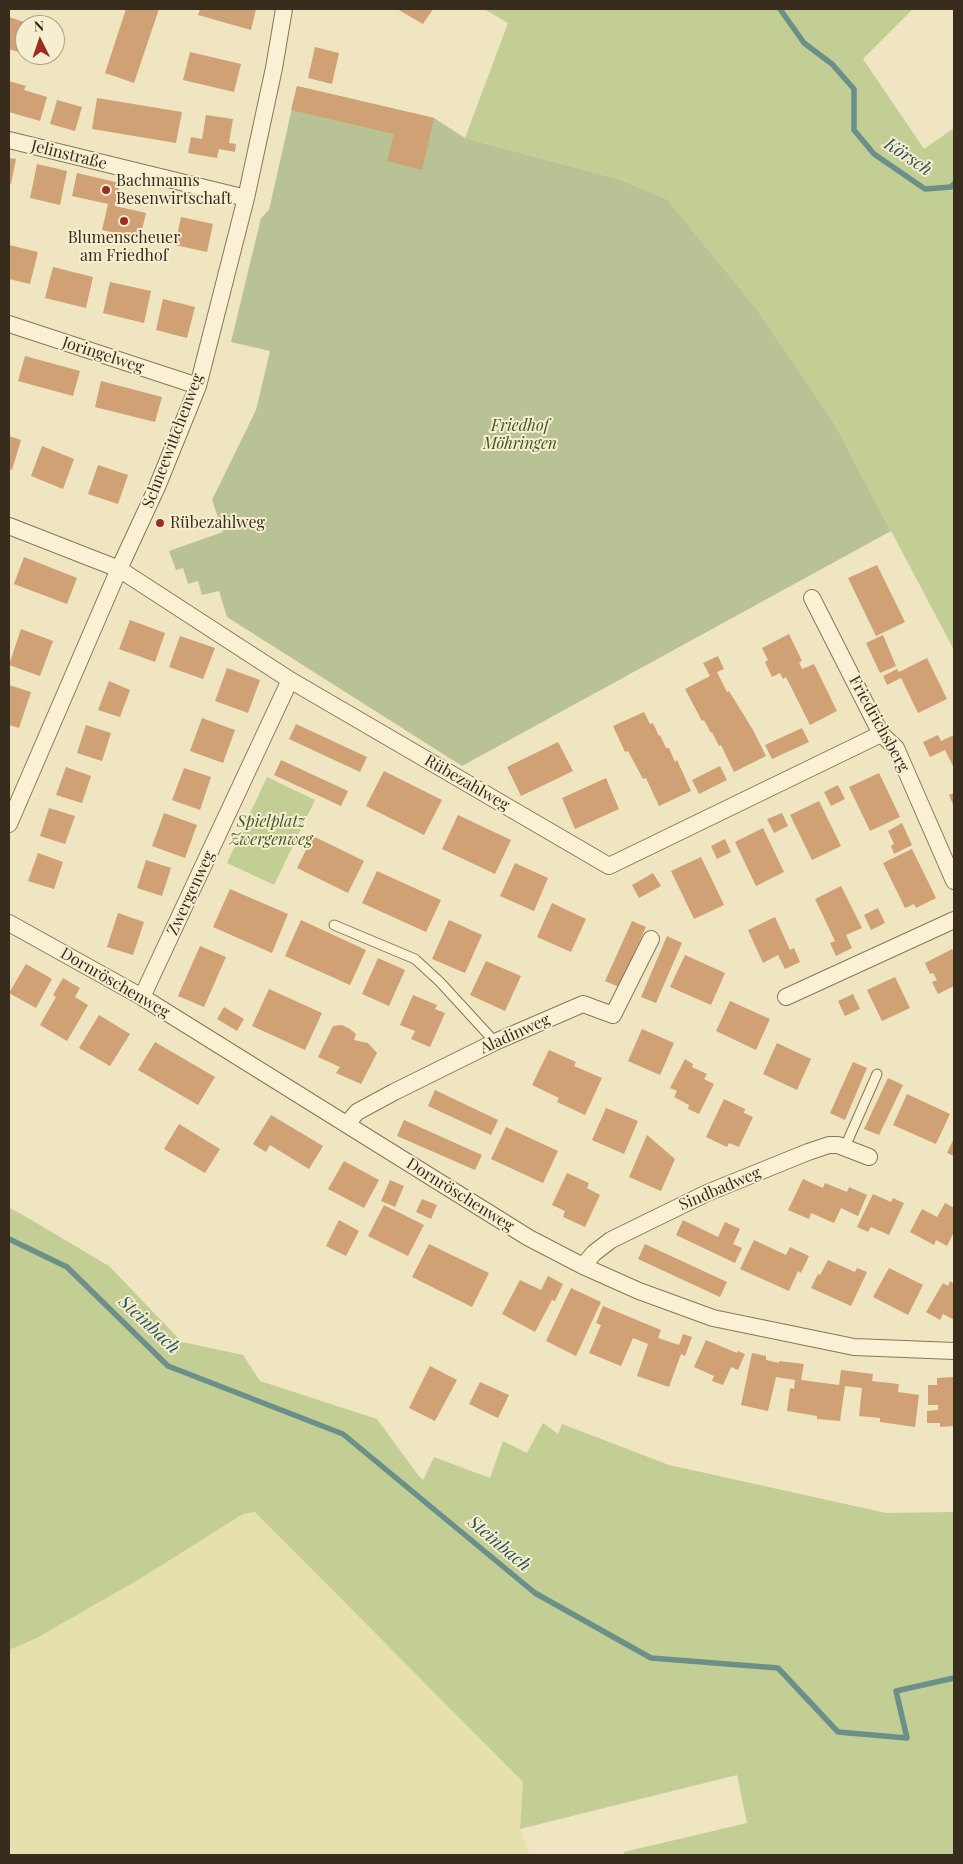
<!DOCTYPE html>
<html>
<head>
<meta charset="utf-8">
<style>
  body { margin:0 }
  #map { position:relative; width:963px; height:1864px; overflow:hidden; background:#efe5c1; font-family:"Playfair Display",serif }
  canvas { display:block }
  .frame { position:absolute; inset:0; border:10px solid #382c1d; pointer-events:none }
  .north { position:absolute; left:15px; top:15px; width:50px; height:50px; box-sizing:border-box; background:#f6eed0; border:1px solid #aaa088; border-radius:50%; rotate:356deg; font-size:14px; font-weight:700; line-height:20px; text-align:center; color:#382c1d }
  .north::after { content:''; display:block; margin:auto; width:18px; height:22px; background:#9a2d26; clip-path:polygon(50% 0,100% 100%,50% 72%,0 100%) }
</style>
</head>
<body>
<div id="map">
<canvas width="963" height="1864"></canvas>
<div class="frame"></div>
<div class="north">N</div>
</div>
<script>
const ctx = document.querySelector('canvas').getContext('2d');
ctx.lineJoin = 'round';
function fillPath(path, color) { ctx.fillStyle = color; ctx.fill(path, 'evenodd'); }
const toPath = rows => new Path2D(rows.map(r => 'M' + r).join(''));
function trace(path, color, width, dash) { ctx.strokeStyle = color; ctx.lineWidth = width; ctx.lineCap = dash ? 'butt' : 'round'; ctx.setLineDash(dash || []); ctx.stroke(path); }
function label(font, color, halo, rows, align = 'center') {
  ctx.font = font + ' "Playfair Display",serif'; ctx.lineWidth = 4; ctx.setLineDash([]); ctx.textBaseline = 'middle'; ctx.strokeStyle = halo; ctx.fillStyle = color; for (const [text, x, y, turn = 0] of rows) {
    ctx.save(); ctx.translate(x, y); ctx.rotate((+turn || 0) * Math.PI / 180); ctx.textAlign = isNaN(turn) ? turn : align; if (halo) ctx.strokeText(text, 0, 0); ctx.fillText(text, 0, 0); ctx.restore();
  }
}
fillPath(toPath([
  [255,1512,523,1782,520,1829,530,1855,9,1855,9,1650,35,1639,143,1577,243,1514]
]), '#e5e0ae');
fillPath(toPath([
  [484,9,913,9,863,59,924,149,954,128,954,650,833,421,755,307,667,199,618,179,465,138,508,23],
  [267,777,315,800,274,885,227,863],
  [9,1208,16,1211,109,1266,182,1342,243,1355,260,1381,377,1419,418,1475,423,1480,434,1457,490,1478,503,1441,527,1453,543,1423,558,1434,562,1424,669,1465,886,1513,954,1512,954,1855,624,1855,624,1852,747,1823,737,1775,520,1829,523,1782,255,1512,243,1514,143,1577,35,1639,9,1650]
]), '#c3ce94');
fillPath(toPath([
  [297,86,434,118,465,138,618,179,667,199,755,307,833,421,891,531,462,766,227,617,219,591,202,595,198,581,188,584,183,568,176,570,169,551,223,532,212,500,256,410,270,351,231,342,261,218,269,210]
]), '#b9c294');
trace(toPath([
  [780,9,804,43,832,64,854,89,854,130,874,154,925,189,951,187,954,184],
  [9,1239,67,1267,168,1366,343,1434,535,1593,651,1658,778,1668,838,1732,907,1738,896,1691,954,1678]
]), '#6a9089', 5.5);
fillPath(toPath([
  [126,9,159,9,134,83,105,73],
  [200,9,256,9,251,30,198,15],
  [397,9,433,9,423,24],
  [9,17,33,25,25,25,25,54,9,49],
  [315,47,339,53,332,84,308,78],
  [190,52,241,64,234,92,183,80],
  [29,55,48,55,46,61],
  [9,81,26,86,24,90,47,97,40,121,9,112],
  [297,86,434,118,422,170,387,161,394,134,291,110],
  [97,98,182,112,176,143,92,129],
  [57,100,82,107,75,131,50,124],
  [206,115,233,119,229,143,236,144,235,152,219,149,217,158,188,153,191,137,202,139],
  [9,158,16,159,11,184,9,183],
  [37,164,67,171,60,205,30,198],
  [77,173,120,183,115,206,146,213,140,238,102,230,108,204,72,196],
  [181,217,213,224,207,252,175,245],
  [9,245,38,252,30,284,9,279],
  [53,267,93,277,86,308,45,298],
  [110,282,151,291,144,323,103,313],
  [163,299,195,307,187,338,156,330],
  [25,356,80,371,73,396,18,381],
  [101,381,162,397,155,422,95,407],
  [9,436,21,440,12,470,9,469],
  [42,446,74,459,63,489,31,476],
  [98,465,128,475,118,504,88,494],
  [24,557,77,578,67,604,14,584],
  [877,565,905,622,876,636,848,578],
  [130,620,165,633,155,662,119,649],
  [21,629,53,641,40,676,9,665],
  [789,634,802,661,799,662,802,669,814,664,837,711,810,725,786,677,783,679,780,673,772,677,765,662,768,660,762,648],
  [883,635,896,666,880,673,866,643],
  [180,636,215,648,203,679,169,667],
  [718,656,724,669,717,672,727,692,729,691,753,730,766,756,734,772,721,745,719,746,712,732,711,733,704,720,702,721,685,689,710,676,703,663],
  [927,658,947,699,918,713,901,678,887,685,883,676,897,669,899,672],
  [227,668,260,680,248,713,215,701],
  [109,681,130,690,120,717,98,710],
  [9,685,31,692,19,728,9,725],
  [644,712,650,724,653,723,659,736,660,735,666,748,669,748,675,762,677,760,691,791,659,806,646,778,643,779,628,751,625,752,613,726],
  [202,718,235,730,223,763,190,751],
  [296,724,367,757,360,772,289,739],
  [86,725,111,733,102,761,77,753],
  [802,728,809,742,772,759,765,745],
  [938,735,941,741,954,735,954,768,945,750,930,757,923,742],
  [558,742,573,771,521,796,507,767],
  [281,760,348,791,341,806,274,775],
  [720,766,727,780,699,794,692,780],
  [66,767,91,776,82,803,56,795],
  [184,768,211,777,200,810,172,800],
  [384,771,442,800,424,835,366,806],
  [879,773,900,817,870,831,849,787],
  [606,778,619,809,575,829,562,798],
  [838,785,845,799,831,806,824,792],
  [954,793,954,807,949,795],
  [819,801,841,846,812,860,790,815],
  [49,808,75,816,65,844,40,836],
  [164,813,197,825,185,858,152,846],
  [782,813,788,826,774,833,767,819],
  [458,815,511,840,495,874,442,849],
  [902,823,912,845,894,854,891,846,894,844,888,831],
  [763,828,784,872,756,886,735,842],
  [313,836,364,861,348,893,297,868],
  [725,839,731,852,717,859,711,846],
  [912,849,936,898,916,908,914,904,905,908,883,863],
  [38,853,63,862,54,889,28,881],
  [701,857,724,905,694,919,671,871],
  [146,860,171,868,162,896,137,888],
  [515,863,548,878,534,911,500,896],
  [377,871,441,900,426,932,362,903],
  [653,873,661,886,639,898,632,885],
  [841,886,862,928,846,935,852,948,836,956,830,943,835,941,815,899],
  [230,889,288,914,272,953,213,927],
  [552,903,586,919,571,952,537,937],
  [878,908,885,923,871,930,864,915],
  [118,913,144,922,133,955,107,947],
  [775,917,790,950,794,948,800,962,785,969,778,955,763,963,748,930],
  [301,920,366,950,350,985,285,956],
  [449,920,482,935,465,973,432,959],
  [632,921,646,927,619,987,605,981],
  [667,936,682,943,656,1003,641,997],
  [200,946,226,957,204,1007,178,996],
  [952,949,954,953,954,986,938,994,932,982,937,980,933,973,930,974,925,963],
  [685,955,725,973,711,1005,670,987],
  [378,958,405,970,389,1006,362,994],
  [486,961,521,976,505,1011,470,995],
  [26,964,52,979,36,1008,9,993],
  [895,977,910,1008,882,1021,867,990],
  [63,978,80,988,75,997,88,1005,67,1041,40,1025,56,997,53,995],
  [269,989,322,1013,305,1050,252,1026],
  [853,994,860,1009,845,1016,838,1001],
  [413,995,437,1005,435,1009,445,1013,430,1047,411,1039,415,1031,400,1025],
  [730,1001,770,1019,756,1050,716,1031],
  [224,1007,244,1019,237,1031,217,1019],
  [99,1015,130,1034,110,1066,79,1048],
  [342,1025,350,1029,356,1034,354,1040,368,1043,377,1053,361,1084,336,1073,340,1067,318,1057,333,1026],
  [642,1029,674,1043,660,1075,628,1061],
  [155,1042,215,1077,198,1105,138,1070],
  [777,1043,811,1059,797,1090,763,1074],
  [549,1050,576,1062,574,1066,602,1078,585,1115,557,1102,559,1098,532,1085],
  [685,1059,693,1064,692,1067,707,1074,704,1079,714,1084,699,1114,688,1109,689,1105,674,1097,677,1091,670,1088],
  [853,1062,867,1068,845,1120,830,1113],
  [888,1078,903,1085,879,1135,864,1129],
  [435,1090,498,1120,491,1135,428,1106],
  [907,1094,950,1114,936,1144,893,1125],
  [724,1099,745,1109,744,1113,753,1117,739,1147,729,1143,727,1147,706,1137],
  [606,1108,638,1121,624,1154,592,1140],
  [271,1115,323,1146,309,1169,270,1145,266,1152,253,1144],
  [404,1120,482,1155,475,1170,397,1136],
  [179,1124,220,1149,205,1173,164,1149],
  [506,1127,558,1151,543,1183,491,1159],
  [647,1135,675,1159,661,1191,629,1177],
  [954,1138,954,1156,947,1153],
  [344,1161,379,1180,364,1208,328,1189],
  [567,1173,589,1183,587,1188,600,1195,585,1227,563,1217,565,1211,552,1205],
  [803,1179,823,1188,825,1183,847,1192,849,1187,867,1195,858,1216,841,1208,834,1223,811,1213,809,1219,788,1210],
  [390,1180,404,1186,395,1207,381,1201],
  [873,1194,891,1202,893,1198,904,1203,889,1235,871,1227,868,1232,857,1227],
  [422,1199,437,1205,431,1219,416,1212],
  [945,1203,954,1208,954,1232,947,1246,936,1240,934,1245,910,1232,922,1209,937,1217],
  [384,1205,424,1225,408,1256,368,1236],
  [339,1220,359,1231,346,1256,326,1246],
  [683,1220,718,1237,725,1222,740,1229,733,1244,742,1248,735,1263,676,1235],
  [754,1240,786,1255,790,1247,809,1256,801,1273,798,1271,789,1291,740,1269],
  [429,1244,489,1273,472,1307,412,1277],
  [645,1244,727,1282,720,1297,638,1259],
  [828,1260,855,1272,857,1268,867,1272,851,1306,811,1288,818,1274,820,1275],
  [889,1268,923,1285,908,1315,873,1297],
  [548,1276,563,1284,555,1301,552,1300,535,1332,502,1314,520,1280,541,1290],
  [950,1281,954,1284,954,1320,943,1314,940,1320,926,1312,943,1283,948,1286],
  [571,1288,601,1302,576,1356,546,1341],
  [603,1306,661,1330,658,1338,679,1345,683,1334,692,1337,685,1356,681,1354,669,1387,637,1376,648,1344,633,1338,621,1366,589,1353,601,1325,596,1323],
  [706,1340,737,1353,738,1351,745,1354,738,1370,731,1367,723,1385,712,1381,714,1376,694,1367],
  [752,1353,766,1356,766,1360,779,1363,779,1361,804,1364,801,1380,839,1385,841,1370,873,1374,872,1381,899,1384,898,1392,919,1395,915,1427,880,1422,880,1418,859,1416,862,1388,853,1387,845,1386,840,1421,817,1419,817,1416,787,1411,790,1388,794,1389,795,1380,776,1377,768,1411,741,1405],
  [430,1366,457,1380,435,1421,409,1408],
  [954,1377,954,1426,940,1427,940,1423,927,1423,927,1411,938,1410,938,1405,928,1405,928,1385,937,1385,937,1378],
  [480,1382,509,1395,498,1418,469,1404]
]), '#cfa175');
const service = toPath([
  [334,925,415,959,440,982,495,1042],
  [845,1147,877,1074]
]);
const minor = toPath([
  [9,140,246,198],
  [9,324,198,386],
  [9,526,119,569,290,680,609,866,881,734],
  [812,598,881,734,896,748,954,881],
  [9,824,119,569,157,487,198,386,246,198,274,68,284,9],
  [9,923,142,997,529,1238,583,1266,639,1291,713,1318,854,1347,954,1351],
  [142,997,290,680],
  [786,997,954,920],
  [347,1124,357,1112,394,1092,495,1042,583,1004,613,1015,651,939],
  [583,1266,594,1253,611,1240,707,1193,808,1152,829,1145,838,1145,869,1157]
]);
trace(service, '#897658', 11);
trace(minor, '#897658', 18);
trace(service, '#faf1d4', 9);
trace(minor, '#faf1d4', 16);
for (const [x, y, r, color] of [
  [106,190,5,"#9a2d26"],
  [124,221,5,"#9a2d26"],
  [160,523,5,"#9a2d26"]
]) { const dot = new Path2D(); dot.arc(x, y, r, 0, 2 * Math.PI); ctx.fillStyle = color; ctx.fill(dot); trace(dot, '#f6eed0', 2); }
label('16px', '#382c1d', '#f6eed0', [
  ["Jelinstraße",69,155,14],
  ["Joringelweg",103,355,18],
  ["Schneewittchenweg",173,441,-69],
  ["Friedrichsberg",879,724,61],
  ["Rübezahlweg",467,783,30],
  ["Zwergenweg",191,893,-65],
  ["Dornröschenweg",115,983,30],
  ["Aladinweg",515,1034,-24],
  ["Sindbadweg",720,1189,-23],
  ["Dornröschenweg",460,1195,32]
]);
label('16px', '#382c1d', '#f6eed0', [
  ["Bachmanns",116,181],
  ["Besenwirtschaft",116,199],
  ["Blumenscheuer",124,238,"center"],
  ["am Friedhof",124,256,"center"],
  ["Rübezahlweg",170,523]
], 'left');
label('italic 16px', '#455522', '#f6eed0', [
  ["Friedhof",520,426],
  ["Möhringen",520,444],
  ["Spielplatz",271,822],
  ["Zwergenweg",271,840]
]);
label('italic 18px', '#2b5859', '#f6eed0', [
  ["Körsch",908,157,34],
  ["Steinbach",149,1325,43],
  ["Steinbach",499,1544,40]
]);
</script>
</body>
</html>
